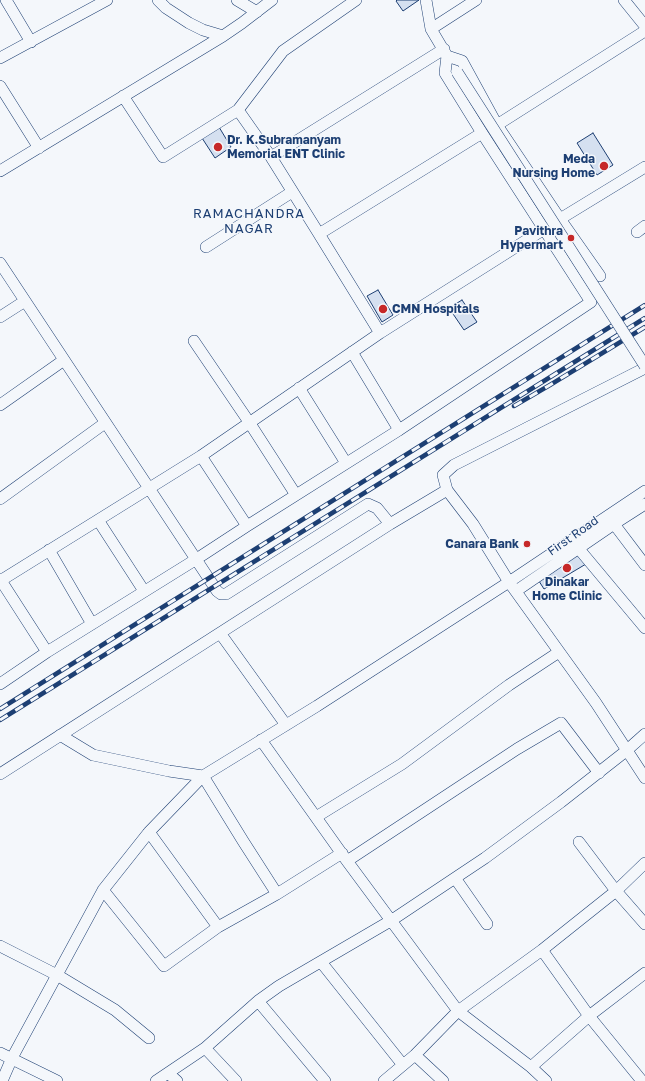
<!DOCTYPE html>
<html>
<head>
<meta charset="utf-8">
<style>
  body { margin:0 }
  canvas { display:block; background:#f4f7fb }
</style>
</head>
<body>
<canvas width="645" height="1081"></canvas>
<script>
const ctx = document.querySelector('canvas').getContext('2d');
ctx.lineJoin = 'round';
function fillPath(path, color) { ctx.fillStyle = color; ctx.fill(path, 'evenodd'); }
const toPath = rows => new Path2D(rows.map(r => 'M' + r).join(''));
function trace(path, color, width, dash) { ctx.strokeStyle = color; ctx.lineWidth = width; ctx.lineCap = dash ? 'butt' : 'round'; ctx.setLineDash(dash || []); ctx.stroke(path); }
function label(font, color, halo, rows, align = 'center') {
  ctx.font = font + ' "Golos Text",sans-serif'; ctx.lineWidth = 3; ctx.setLineDash([]); ctx.textBaseline = 'middle'; ctx.strokeStyle = halo; ctx.fillStyle = color; for (const [text, x, y, turn = 0] of rows) {
    ctx.save(); ctx.translate(x, y); ctx.rotate((+turn || 0) * Math.PI / 180); ctx.textAlign = isNaN(turn) ? turn : align; if (halo) ctx.strokeText(text, 0, 0); ctx.fillText(text, 0, 0); ctx.restore();
  }
}
const building = toPath([
  [397,0,419,0,403,11,396,1,397,0],
  [219,127,231,147,215,158,202,138,219,127],
  [593,133,613,165,597,175,577,143,593,133],
  [378,290,393,315,382,322,367,296,378,290],
  [462,300,477,322,464,330,449,308,462,300],
  [578,553,586,564,544,589,537,578,578,553]
]);
fillPath(building, '#d5e0f0');
trace(building, '#1d3f73', 1);
const minor = toPath([
  [6,0,31,42],
  [158,0,166,8,189,23,203,30,223,36],
  [237,0,257,12],
  [426,0,431,29,447,56,462,61,497,125,560,219,645,167],
  [624,0,645,26],
  [431,29,476,0],
  [0,58,107,0],
  [0,86,39,148],
  [123,96,163,157,238,110],
  [497,125,645,31],
  [271,157,444,49],
  [0,171,223,36,242,23,272,0],
  [637,232,645,226],
  [319,234,271,157,238,110,283,51,356,0],
  [206,247,292,192],
  [0,263,217,591,221,594,226,594,368,504,377,508,390,524],
  [0,317,25,301],
  [380,333,319,234,482,133],
  [194,341,249,422,296,495],
  [352,352,399,430],
  [645,368,454,465,443,475,447,490,473,524,509,582,596,703,645,778],
  [299,388,346,463],
  [0,405,64,360],
  [201,456,247,526],
  [0,499,105,423],
  [98,520,144,591],
  [614,524,645,565],
  [579,549,645,628],
  [49,550,92,624],
  [0,579,47,652],
  [0,581,201,456,380,333,560,219,600,276],
  [516,591,614,524,645,504],
  [220,633,286,725],
  [0,684,47,652,195,560,247,526,399,430,591,302,482,133,445,73,447,56],
  [60,735,93,755,169,771,203,776,243,841,277,894],
  [261,740,347,861,458,1011,531,1067,546,1081],
  [0,774,390,524,447,490],
  [316,817,402,764,509,685,559,652],
  [149,832,218,927],
  [579,842,616,891,645,924],
  [347,861,517,749,561,723,599,773],
  [455,878,487,924],
  [103,890,164,966,218,927,277,894,342,853],
  [0,946,57,975,115,1010,149,1038],
  [542,950,589,1016,642,1081],
  [321,962,403,1065],
  [258,1001,325,1081],
  [205,1048,236,1081],
  [0,1053,57,1081],
  [531,1067,589,1016,645,973],
  [168,1073,177,1081],
  [2,1081,12,1058,103,890,149,832,203,776,317,706,509,582,645,491],
  [156,1081,205,1048,258,1001,279,986,392,920,485,858,561,802,626,751,645,734],
  [384,1081,415,1055],
  [443,1081,415,1055,458,1011,542,950,616,891,645,863]
]);
trace(minor, '#1d3f73', 12);
trace(minor, '#f4f7fb', 11);
const rail = toPath([
  [514,406,550,385,645,327],
  [0,709,645,305],
  [0,720,645,318]
]);
trace(rail, '#1d3f73', 4.5);
trace(rail, '#f4f7fb', 3, [9]);
const minorBridge = toPath([
  [457,72,645,366]
]);
trace(minorBridge, '#1d3f73', 12, []);
trace(minorBridge, '#f4f7fb', 11);
for (const [x, y, r, color] of [
  [218,147,5,"#c62828"],
  [604,166,5,"#c62828"],
  [571,238,4,"#c62828"],
  [383,309,5,"#c62828"],
  [527,544,4,"#c62828"],
  [567,568,5,"#c62828"]
]) { const dot = new Path2D(); dot.arc(x, y, r, 0, 2 * Math.PI); ctx.fillStyle = color; ctx.fill(dot); trace(dot, '#f4f7fb', 1.5); }
label('bold 12px', '#1d3f73', '#f4f7fb', [
  ["Dr. K.Subramanyam",227,140,"left"],
  ["Memorial ENT Clinic",227,154,"left"],
  ["Meda",595,159],
  ["Nursing Home",595,173],
  ["Pavithra",563,231],
  ["Hypermart",563,245],
  ["CMN Hospitals",392,309,"left"],
  ["Canara Bank",519,544],
  ["Dinakar",567,582,"center"],
  ["Home Clinic",567,596,"center"]
], 'right');
label('12px', '#1d3f73', '#f4f7fb', [
  ["First Road",573,536,-35]
]);
ctx.letterSpacing = '1px';
label('13px', '#1d3f73', '#f4f7fb', [
  ["RAMACHANDRA",249,214],
  ["NAGAR",249,229]
]);
ctx.letterSpacing = '0px';
</script>
</body>
</html>
